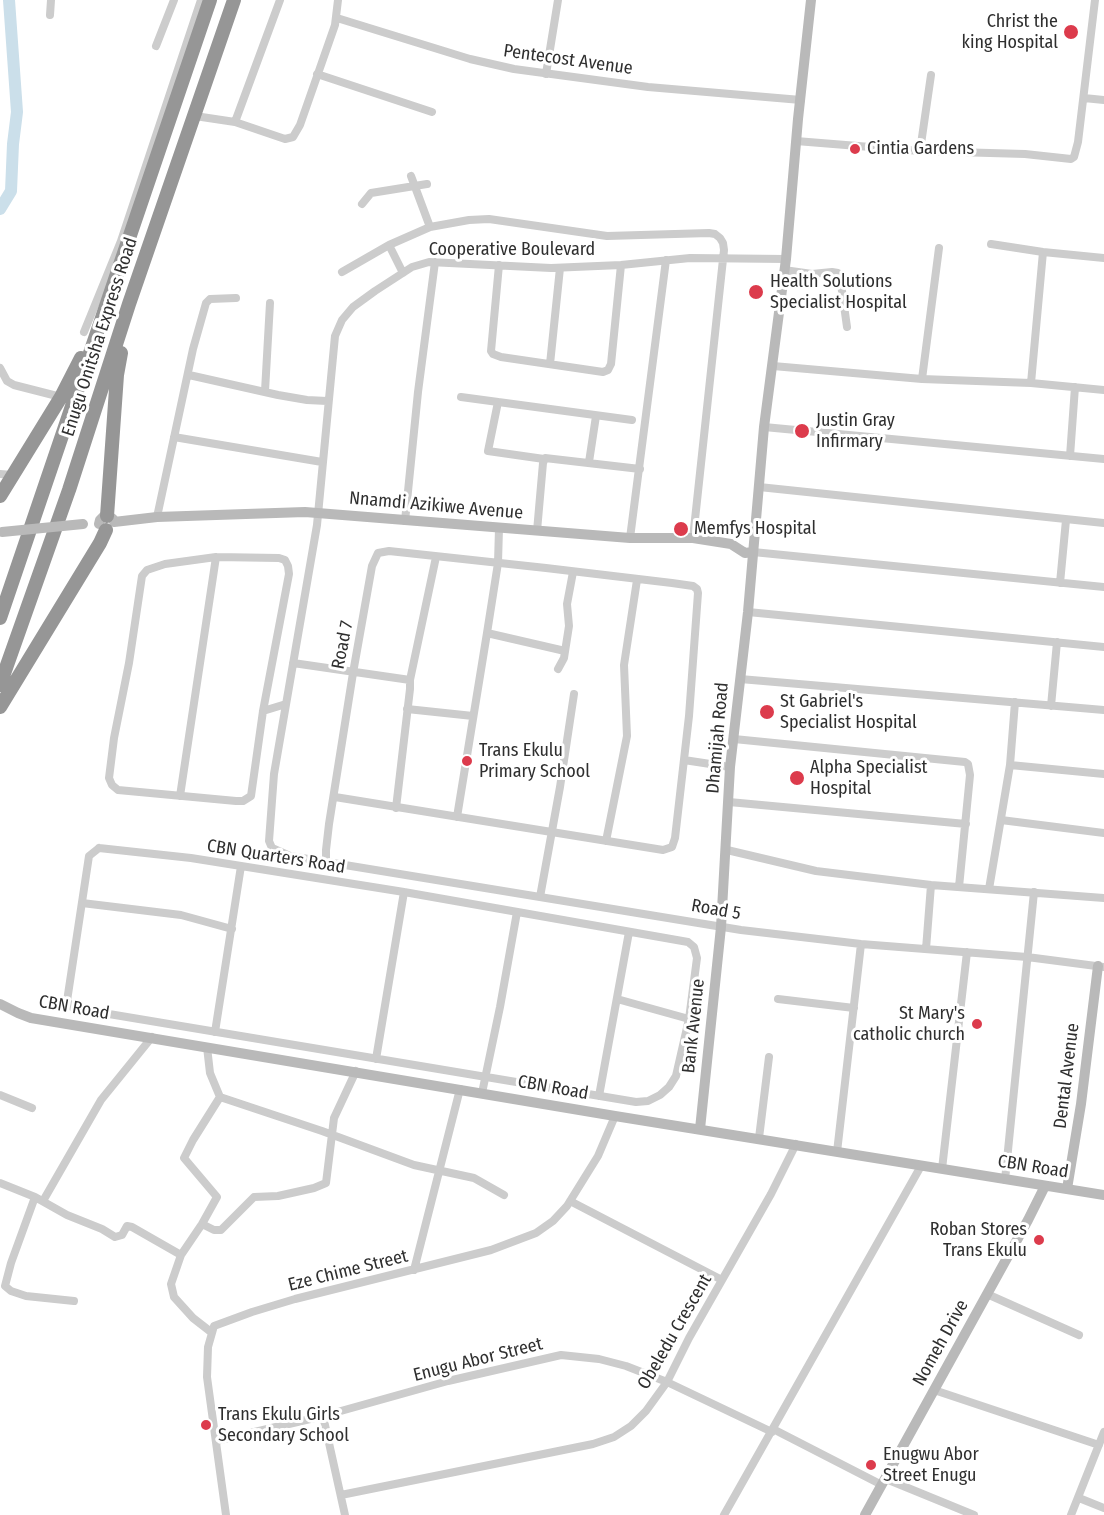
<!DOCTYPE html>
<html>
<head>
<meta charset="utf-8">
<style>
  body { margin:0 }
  canvas { display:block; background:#fff }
</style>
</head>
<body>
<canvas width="1104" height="1515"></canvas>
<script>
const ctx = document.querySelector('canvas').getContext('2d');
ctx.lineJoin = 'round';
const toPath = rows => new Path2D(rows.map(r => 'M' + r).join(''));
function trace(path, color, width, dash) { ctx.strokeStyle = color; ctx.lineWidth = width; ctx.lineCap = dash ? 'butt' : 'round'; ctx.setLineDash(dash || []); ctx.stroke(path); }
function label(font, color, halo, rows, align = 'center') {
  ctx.font = font + ' "Fira Sans Condensed",sans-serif'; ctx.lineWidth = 6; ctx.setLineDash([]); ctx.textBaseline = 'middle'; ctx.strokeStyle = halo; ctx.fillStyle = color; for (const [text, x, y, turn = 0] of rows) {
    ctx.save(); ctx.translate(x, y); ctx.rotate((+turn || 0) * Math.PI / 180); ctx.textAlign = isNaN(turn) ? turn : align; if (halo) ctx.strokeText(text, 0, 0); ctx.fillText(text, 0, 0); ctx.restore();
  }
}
trace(toPath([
  [0,209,11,191,13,144,17,112,9,0]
]), '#cbdfea', 12);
trace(toPath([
  [50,15,51,0],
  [337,18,470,59,514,69,648,87,801,100],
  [156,46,174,0],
  [317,74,432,112],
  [546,74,558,0],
  [1084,98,1104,100],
  [195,116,235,122,285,139,293,137,300,125,335,25,338,0],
  [235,122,280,0],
  [796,141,920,151,1025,154,1071,159,1074,157,1078,142,1095,0],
  [920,151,931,75],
  [362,204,371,193,427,184],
  [430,227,469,220,489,219,607,236,709,233,715,234,720,238,723,243,724,250,693,538],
  [991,244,1043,252,1104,258],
  [389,245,403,273],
  [786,259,690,258,621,265,551,268,429,262,412,267,375,291,353,307,342,320,335,336,317,525,274,774,269,841,272,848,290,856,741,930,861,944,1027,957,1104,967],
  [499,265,491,351,493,354,501,357,603,372,608,370,611,364,621,265],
  [784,270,812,274,832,272,838,273,841,284,847,327],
  [342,272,389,245,430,227,411,176],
  [84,332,121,241,201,0],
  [550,364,560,268],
  [773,366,922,379,1031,383,1104,390],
  [0,368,7,381,14,385,61,397],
  [189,375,278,395,307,400,327,401],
  [922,379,939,248],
  [1031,383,1043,252],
  [265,391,270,303],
  [461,397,632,420],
  [498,402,488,451,544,459],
  [764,427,1104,459],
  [174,437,322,462],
  [1070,456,1075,387],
  [589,462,596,416],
  [0,474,12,475],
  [759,487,1104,523],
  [157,517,193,349,206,303,210,299,236,298],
  [405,521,418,392,435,262],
  [537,531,543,463,545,458,640,469],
  [630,538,666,260],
  [753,552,1104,587],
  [216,557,279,558,285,560,288,566,289,574,263,711,251,796,243,801,236,801,118,790,112,785,109,778,114,738,129,663,142,576,147,570,165,564,216,557],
  [1060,583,1066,520],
  [748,612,1104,647],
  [487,633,565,651],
  [293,663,410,680],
  [558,669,564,658,569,626,567,604,573,572],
  [740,679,1104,710],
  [1051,706,1057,642],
  [407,709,473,716],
  [263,711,286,704],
  [734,739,965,762,968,764,970,775,959,887],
  [684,760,730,767],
  [1010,765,1104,774],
  [180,796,216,557],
  [729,802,966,824],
  [396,808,410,689,410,680,436,557],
  [457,817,487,633,498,563,499,528],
  [1001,820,1104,833],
  [606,841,627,736,624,665,637,580],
  [99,848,191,858,404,892,688,942,694,947,697,958,689,1019,676,1076,669,1087,660,1095,648,1101,636,1102,73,1008,67,1001,89,856,99,848],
  [727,850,816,871,931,885,1104,898],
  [326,862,326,850,329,824,353,673,372,566,378,553,389,551,546,568,672,583,693,586,697,589,698,593,689,716,675,838,672,847,663,850,335,797],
  [989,889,1010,765,1015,702],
  [540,897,560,787,574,694],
  [82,903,181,915,232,929],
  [926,949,931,885],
  [617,999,689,1019],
  [778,999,854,1008],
  [215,1032,241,866],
  [207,1047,210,1073,220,1097,322,1131,414,1165,474,1178,504,1195],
  [376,1059,404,892],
  [482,1093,500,1007,517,912],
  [0,1095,32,1108],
  [599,1096,629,932],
  [759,1138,769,1057],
  [837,1152,861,944],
  [942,1169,967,952],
  [1005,1180,1034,892],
  [0,1183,35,1197,67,1215,102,1229,115,1237,122,1235,127,1226,132,1227,181,1255],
  [35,1197,11,1263,5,1286,11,1291,26,1296,74,1301],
  [43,1201,101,1100,152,1037],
  [570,1201,722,1280],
  [202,1224,214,1230,221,1230,254,1197,278,1196,314,1188,326,1183,334,1118,356,1071],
  [414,1270,460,1089],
  [987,1294,1079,1335],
  [211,1332,193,1318,174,1297,171,1284,181,1255,202,1224,217,1197,184,1158,193,1140,220,1097],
  [934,1390,1099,1445],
  [323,1416,345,1515],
  [773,1429,882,1485],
  [216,1441,323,1416,448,1381,561,1355,599,1359,626,1366,667,1382,772,1432],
  [886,1479,974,1515],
  [341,1495,593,1444,614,1437,631,1426,646,1411,667,1382,689,1338,771,1194,796,1144],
  [1079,1498,1104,1508],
  [226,1515,207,1377,208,1347,214,1326,252,1312,295,1299,491,1250,536,1233,553,1221,567,1206,598,1156,615,1116],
  [724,1515,921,1166],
  [1071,1515,1104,1432]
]), '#ccc', 8);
trace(toPath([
  [114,522,157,517,305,512,630,538,693,538,731,544,745,553,753,552],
  [99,524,100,520,104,516,109,516,113,519],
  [0,1004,18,1013,31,1018,615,1116,1104,1195],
  [700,1129,721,927,730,767,748,612,764,427,786,259,798,119,811,0],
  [1067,1189,1081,1104,1098,966],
  [865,1515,1028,1220,1045,1186]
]), '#b9b9b9', 10);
trace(toPath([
  [0,496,61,397,81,358],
  [107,516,117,375,121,353],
  [0,618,210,0],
  [0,685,69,490,129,304,234,0],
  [0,707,100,543,106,530]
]), '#969696', 14);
trace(toPath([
  [2,532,83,524]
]), '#b9b9b9', 10);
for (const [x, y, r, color] of [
  [1071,32,8,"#dc3b4c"],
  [855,149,6,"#dc3b4c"],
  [756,292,8,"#dc3b4c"],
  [802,431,8,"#dc3b4c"],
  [681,529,8,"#dc3b4c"],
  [767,712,8,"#dc3b4c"],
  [467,761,6,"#dc3b4c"],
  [797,778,8,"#dc3b4c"],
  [977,1024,6,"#dc3b4c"],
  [1039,1240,6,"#dc3b4c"],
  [206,1425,6,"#dc3b4c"],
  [871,1465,6,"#dc3b4c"]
]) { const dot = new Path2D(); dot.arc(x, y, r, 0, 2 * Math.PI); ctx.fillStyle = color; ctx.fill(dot); trace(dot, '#fff', 2); }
label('18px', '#2f2f2f', '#fff', [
  ["Christ the",1058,22,"right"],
  ["king Hospital",1058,43,"right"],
  ["Cintia Gardens",867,149],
  ["Health Solutions",770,282],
  ["Specialist Hospital",770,303],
  ["Justin Gray",816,421],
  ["Infirmary",816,442],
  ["Memfys Hospital",694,529],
  ["St Gabriel's",780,702],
  ["Specialist Hospital",780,723],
  ["Trans Ekulu",479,751],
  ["Primary School",479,772],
  ["Alpha Specialist",810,768],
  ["Hospital",810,789],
  ["St Mary's",965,1014,"right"],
  ["catholic church",965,1035,"right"],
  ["Roban Stores",1027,1230,"right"],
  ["Trans Ekulu",1027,1251,"right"],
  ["Trans Ekulu Girls",218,1415],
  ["Secondary School",218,1436],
  ["Enugwu Abor",883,1455],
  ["Street Enugu",883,1476]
], 'left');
label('18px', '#2f2f2f', '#fff', [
  ["Pentecost Avenue",568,60,8],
  ["Cooperative Boulevard",512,250],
  ["Enugu Onitsha Express Road",100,337,-72],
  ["Nnamdi Azikiwe Avenue",436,506,5],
  ["Road 7",343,645,-79],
  ["Dhamijah Road",718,738,-85],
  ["CBN Quarters Road",276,857,9],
  ["Road 5",716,910,10],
  ["CBN Road",74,1008,10],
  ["Bank Avenue",694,1026,-84],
  ["Dental Avenue",1067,1076,-83],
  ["CBN Road",553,1088,10],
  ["CBN Road",1033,1167,9],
  ["Eze Chime Street",348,1271,-14],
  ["Obeledu Crescent",675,1332,-60],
  ["Nomeh Drive",941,1343,-61],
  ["Enugu Abor Street",478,1360,-14]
]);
</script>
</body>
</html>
